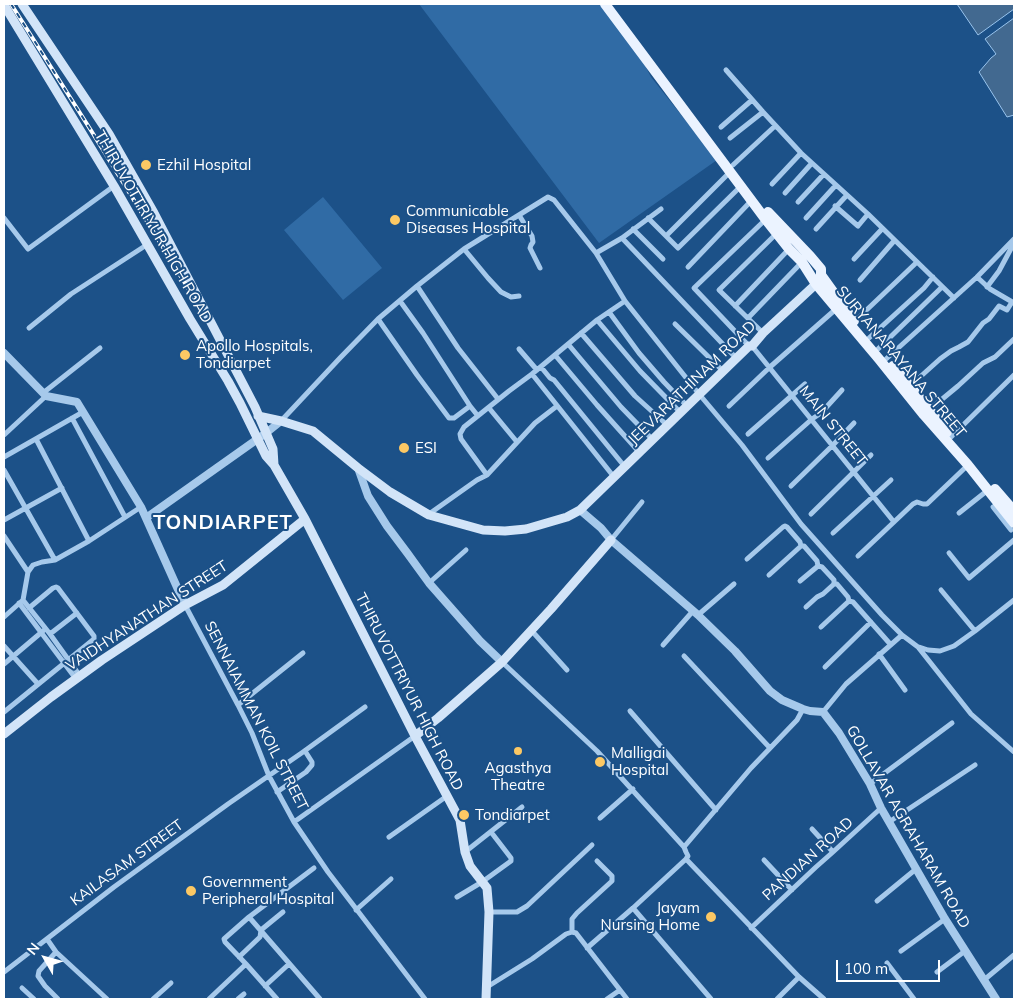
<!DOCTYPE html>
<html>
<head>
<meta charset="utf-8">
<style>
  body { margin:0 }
  #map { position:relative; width:1018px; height:1003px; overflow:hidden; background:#1c5188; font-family:Mulish,sans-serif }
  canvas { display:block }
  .frame { position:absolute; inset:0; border:5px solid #fff; pointer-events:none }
  .north { position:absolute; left:20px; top:933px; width:50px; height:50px; -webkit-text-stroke:4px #1c5188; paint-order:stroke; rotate:308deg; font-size:14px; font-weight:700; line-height:20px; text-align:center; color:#fff }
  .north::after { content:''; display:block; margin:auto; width:18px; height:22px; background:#fff; clip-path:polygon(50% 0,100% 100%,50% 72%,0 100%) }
  .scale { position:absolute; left:836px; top:960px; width:104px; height:22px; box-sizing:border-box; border:2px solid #fff; border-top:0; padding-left:6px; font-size:15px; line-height:18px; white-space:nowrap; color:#fff; -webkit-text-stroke:4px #1c5188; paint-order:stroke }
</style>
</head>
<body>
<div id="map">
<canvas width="1018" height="1003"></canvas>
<div class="frame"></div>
<div class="north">N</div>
<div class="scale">100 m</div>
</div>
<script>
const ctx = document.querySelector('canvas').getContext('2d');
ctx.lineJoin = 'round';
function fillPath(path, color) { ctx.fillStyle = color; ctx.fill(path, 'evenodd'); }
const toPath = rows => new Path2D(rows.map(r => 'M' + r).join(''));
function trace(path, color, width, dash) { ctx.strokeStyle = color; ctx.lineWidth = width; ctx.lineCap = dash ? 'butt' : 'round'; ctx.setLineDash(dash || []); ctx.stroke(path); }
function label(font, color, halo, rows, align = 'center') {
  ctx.font = font + ' Mulish,sans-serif'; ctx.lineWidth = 4; ctx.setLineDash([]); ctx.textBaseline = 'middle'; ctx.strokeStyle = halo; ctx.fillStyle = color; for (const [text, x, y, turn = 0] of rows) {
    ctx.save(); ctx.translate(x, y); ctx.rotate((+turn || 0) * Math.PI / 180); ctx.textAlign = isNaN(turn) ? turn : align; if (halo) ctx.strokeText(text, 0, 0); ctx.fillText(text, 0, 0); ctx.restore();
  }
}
fillPath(toPath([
  [419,4,603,4,636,48,651,77,717,160,599,243],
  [323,197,382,268,343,300,284,230]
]), '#306ba5');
const water = toPath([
  [957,4,1014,4,1014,9,978,35,957,4],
  [1014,18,1014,115,1007,117,979,72,991,58,996,54,985,39,1014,18]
]);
fillPath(water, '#426990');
trace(water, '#99c4ed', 1);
trace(toPath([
  [726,70,763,112,801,153,868,214,954,298],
  [721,127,752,100],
  [730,138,763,112],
  [733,165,775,126],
  [772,184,801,153],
  [785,193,812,163],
  [798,202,824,174],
  [835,206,858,226,868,214],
  [519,215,532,236,533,242,531,245,530,248,540,268],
  [4,218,28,249,114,186],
  [648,218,678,248,741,186],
  [806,218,836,185],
  [633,229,663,259],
  [816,229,847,195],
  [666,236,730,172],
  [622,238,737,359],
  [464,249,488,278,501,292,511,297,519,296],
  [596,253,622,238,661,209],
  [854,259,882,229],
  [688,267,751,201],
  [977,277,990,289,1014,303],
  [860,280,894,241],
  [417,286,458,348,498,399],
  [987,287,999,271,1014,243],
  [400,301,423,333,470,406,478,416],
  [735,306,789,249],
  [609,312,639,353,664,382,687,406],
  [748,318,802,262],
  [378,319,417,375,449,418,454,418,470,406],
  [597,320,640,371,681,413],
  [855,321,917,262],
  [675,324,723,371],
  [29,328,71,294,148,244],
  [581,333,635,396,667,425],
  [763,333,719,290,776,234],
  [869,338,924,288,933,277],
  [568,344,621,407,653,440],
  [749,346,694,288,765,220],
  [752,346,894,522],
  [519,349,537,370],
  [878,349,942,287],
  [555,355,597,405,640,453],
  [886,359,977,277,1014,239],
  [541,367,550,378,554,380,625,467],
  [532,374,614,477],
  [910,386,940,359,951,351,959,347,968,342,983,323,989,319,999,306,1007,310,1012,302],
  [43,393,100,348],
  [729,406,770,367,836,309],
  [489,408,517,442],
  [929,410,958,386,983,363,995,357,1014,339],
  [72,418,125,517],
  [281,421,340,358,378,319,417,286,464,249,548,197,554,200,596,253,625,301,699,394,742,445,801,524,882,615,902,635,918,647,971,714,1014,752],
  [748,434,805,384],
  [4,435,46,396],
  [951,437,1014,375],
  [36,439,89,541],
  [4,457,83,412],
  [768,458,812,419,821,413,842,390],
  [4,470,55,560],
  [487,475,461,439,460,434,464,427,509,391,532,374,597,320,625,301],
  [791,486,833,445,854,423],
  [999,504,993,507,1011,530],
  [959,513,988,490],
  [429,514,477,480,487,475,535,423,557,406],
  [811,514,871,455],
  [4,520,62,488],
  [833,533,891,480],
  [4,536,28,572],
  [611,540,642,502],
  [949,553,969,578,1014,540],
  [858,556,913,504,917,502,923,504,927,504,968,465],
  [747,559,783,527,785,526,787,527,800,542,801,546,804,546,817,561,818,566,822,567,834,580,834,584,837,584,848,597,849,601,853,602,891,645],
  [769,575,801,546],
  [800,581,818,566],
  [429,583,466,550],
  [941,590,975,631],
  [23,600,50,634,80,676],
  [19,603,76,679],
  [185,605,238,705,252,733,269,776,294,822,328,872,425,999],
  [806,607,817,597,823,594,834,584],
  [698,615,734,584],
  [4,617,23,600,28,572,33,565,42,562,55,560,89,541,141,507],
  [821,627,849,601],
  [531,630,567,670],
  [50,634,77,613],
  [663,645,693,611],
  [4,646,38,684],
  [919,647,928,650,940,651,954,646,975,631,1014,600],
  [879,654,905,690],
  [684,656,770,748],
  [502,662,597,751,684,847,686,852,688,856,686,859,633,908,587,948],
  [4,664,43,631],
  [825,667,871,622],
  [238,705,303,653],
  [630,711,716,810],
  [4,712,94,639,94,636,58,588,56,587,53,588,29,608],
  [823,712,846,684,902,635],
  [870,784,952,723],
  [277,792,306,772,312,765,312,762,305,751],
  [600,818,633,789],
  [294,822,415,736],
  [889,822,975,765],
  [812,829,833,852],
  [389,837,447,796],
  [684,847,751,768,797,720,803,709],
  [465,852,522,807],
  [686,859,799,977,824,999],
  [764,860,792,890],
  [457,897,482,882,511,861,511,858,491,832],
  [877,901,916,869],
  [633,908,711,999],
  [356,910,391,879],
  [489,912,517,912,527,906,592,845],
  [249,917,320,999],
  [751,928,816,867,833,852,881,808],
  [572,932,572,919,577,913,612,881,612,876,597,861],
  [47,939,56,952,39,971,38,976,45,986,58,999],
  [901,951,945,919],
  [56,952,107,999],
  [239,957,260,937,261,930,283,912],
  [887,963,914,999],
  [4,972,114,887,228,804,303,752,365,707],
  [937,972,965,951],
  [984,980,1014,955],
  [265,986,289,964],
  [487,987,532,959,566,934,572,932,576,933,627,999],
  [22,988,34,999],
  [153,999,171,983],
  [209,999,246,964],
  [238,999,244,994],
  [277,999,246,964,225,942,224,939,249,917,314,868],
  [607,999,620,990],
  [777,999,799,977]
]), '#a6c9eb', 5);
trace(toPath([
  [4,353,46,396,77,402,141,507,185,605],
  [358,468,368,496,387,526,408,554,429,583,480,641,502,662],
  [580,510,601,528,611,540,698,615,735,651,770,691,782,700,803,709,810,711,823,712,839,733,870,784,881,808,945,919,996,999],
  [146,518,266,433,281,421]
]), '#a6c9eb', 8);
trace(toPath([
  [22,4,109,134,154,213,255,407,273,449,274,465],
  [4,5,114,186,190,319,228,381,240,403,266,456,274,465,305,519,415,736,460,820,465,852,470,866,487,888,489,912,486,999],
  [258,416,281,421,313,431,358,468,390,492,429,515,483,530,505,531,526,529,567,517,580,510,749,346,752,346,763,333,816,284,819,280],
  [4,734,51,697,102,660,185,605,223,585,305,519],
  [415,736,438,718,502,662,551,609,611,540]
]), '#d2e4f8', 9);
trace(toPath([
  [605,4,766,220,789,249,802,262,816,284,879,359,924,415,968,465,1014,523],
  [768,212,810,256,821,269,821,275,854,321],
  [893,366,910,386,947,432],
  [995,489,1014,511]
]), '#ebf3ff', 10);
const rail = toPath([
  [11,4,92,132,199,306]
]);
trace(rail, '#fff', 4);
trace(rail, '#1c5188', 2, [5.5]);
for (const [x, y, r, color] of [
  [146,165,6,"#fcc864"],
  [395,220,6,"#fcc864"],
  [185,355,6,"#fcc864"],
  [404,448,6,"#fcc864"],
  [518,751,5,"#fcc864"],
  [600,762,6,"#fcc864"],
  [464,815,6,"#fcc864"],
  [191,891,6,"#fcc864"],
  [711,917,6,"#fcc864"]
]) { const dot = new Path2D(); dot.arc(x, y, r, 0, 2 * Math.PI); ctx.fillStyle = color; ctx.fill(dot); trace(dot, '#1c5188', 2); }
label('15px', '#fff', '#1c5188', [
  ["Ezhil Hospital",157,165],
  ["Communicable",406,211],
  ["Diseases Hospital",406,228],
  ["Apollo Hospitals,",196,346],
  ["Tondiarpet",196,363],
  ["ESI",415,448],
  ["Malligai",611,753],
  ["Hospital",611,770],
  ["Agasthya",518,768,"center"],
  ["Theatre",518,785,"center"],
  ["Tondiarpet",475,815],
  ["Government",202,882],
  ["Peripheral Hospital",202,899],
  ["Jayam",700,908,"right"],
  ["Nursing Home",700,925,"right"]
], 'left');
label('15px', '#fff', '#1c5188', [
  ["THIRUVOTTRIYUR HIGH ROAD",153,227,60],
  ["SURYANARAYANA STREET",901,362,50],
  ["JEEVARATHINAM ROAD",692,383,-44],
  ["MAIN STREET",833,426,51],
  ["VAIDHYANATHAN STREET",147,616,-33],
  ["THIRUVOTTRIYUR HIGH ROAD",409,692,63],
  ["SENNAIAMMAN KOIL STREET",256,716,63],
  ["GOLLAVAR AGRAHARAM ROAD",908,827,60],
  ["PANDIAN ROAD",808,859,-42],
  ["KAILASAM STREET",127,863,-36]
]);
ctx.letterSpacing = '1px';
label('bold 20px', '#fff', '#1c5188', [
  ["TONDIARPET",223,523]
]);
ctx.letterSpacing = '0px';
</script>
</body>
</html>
